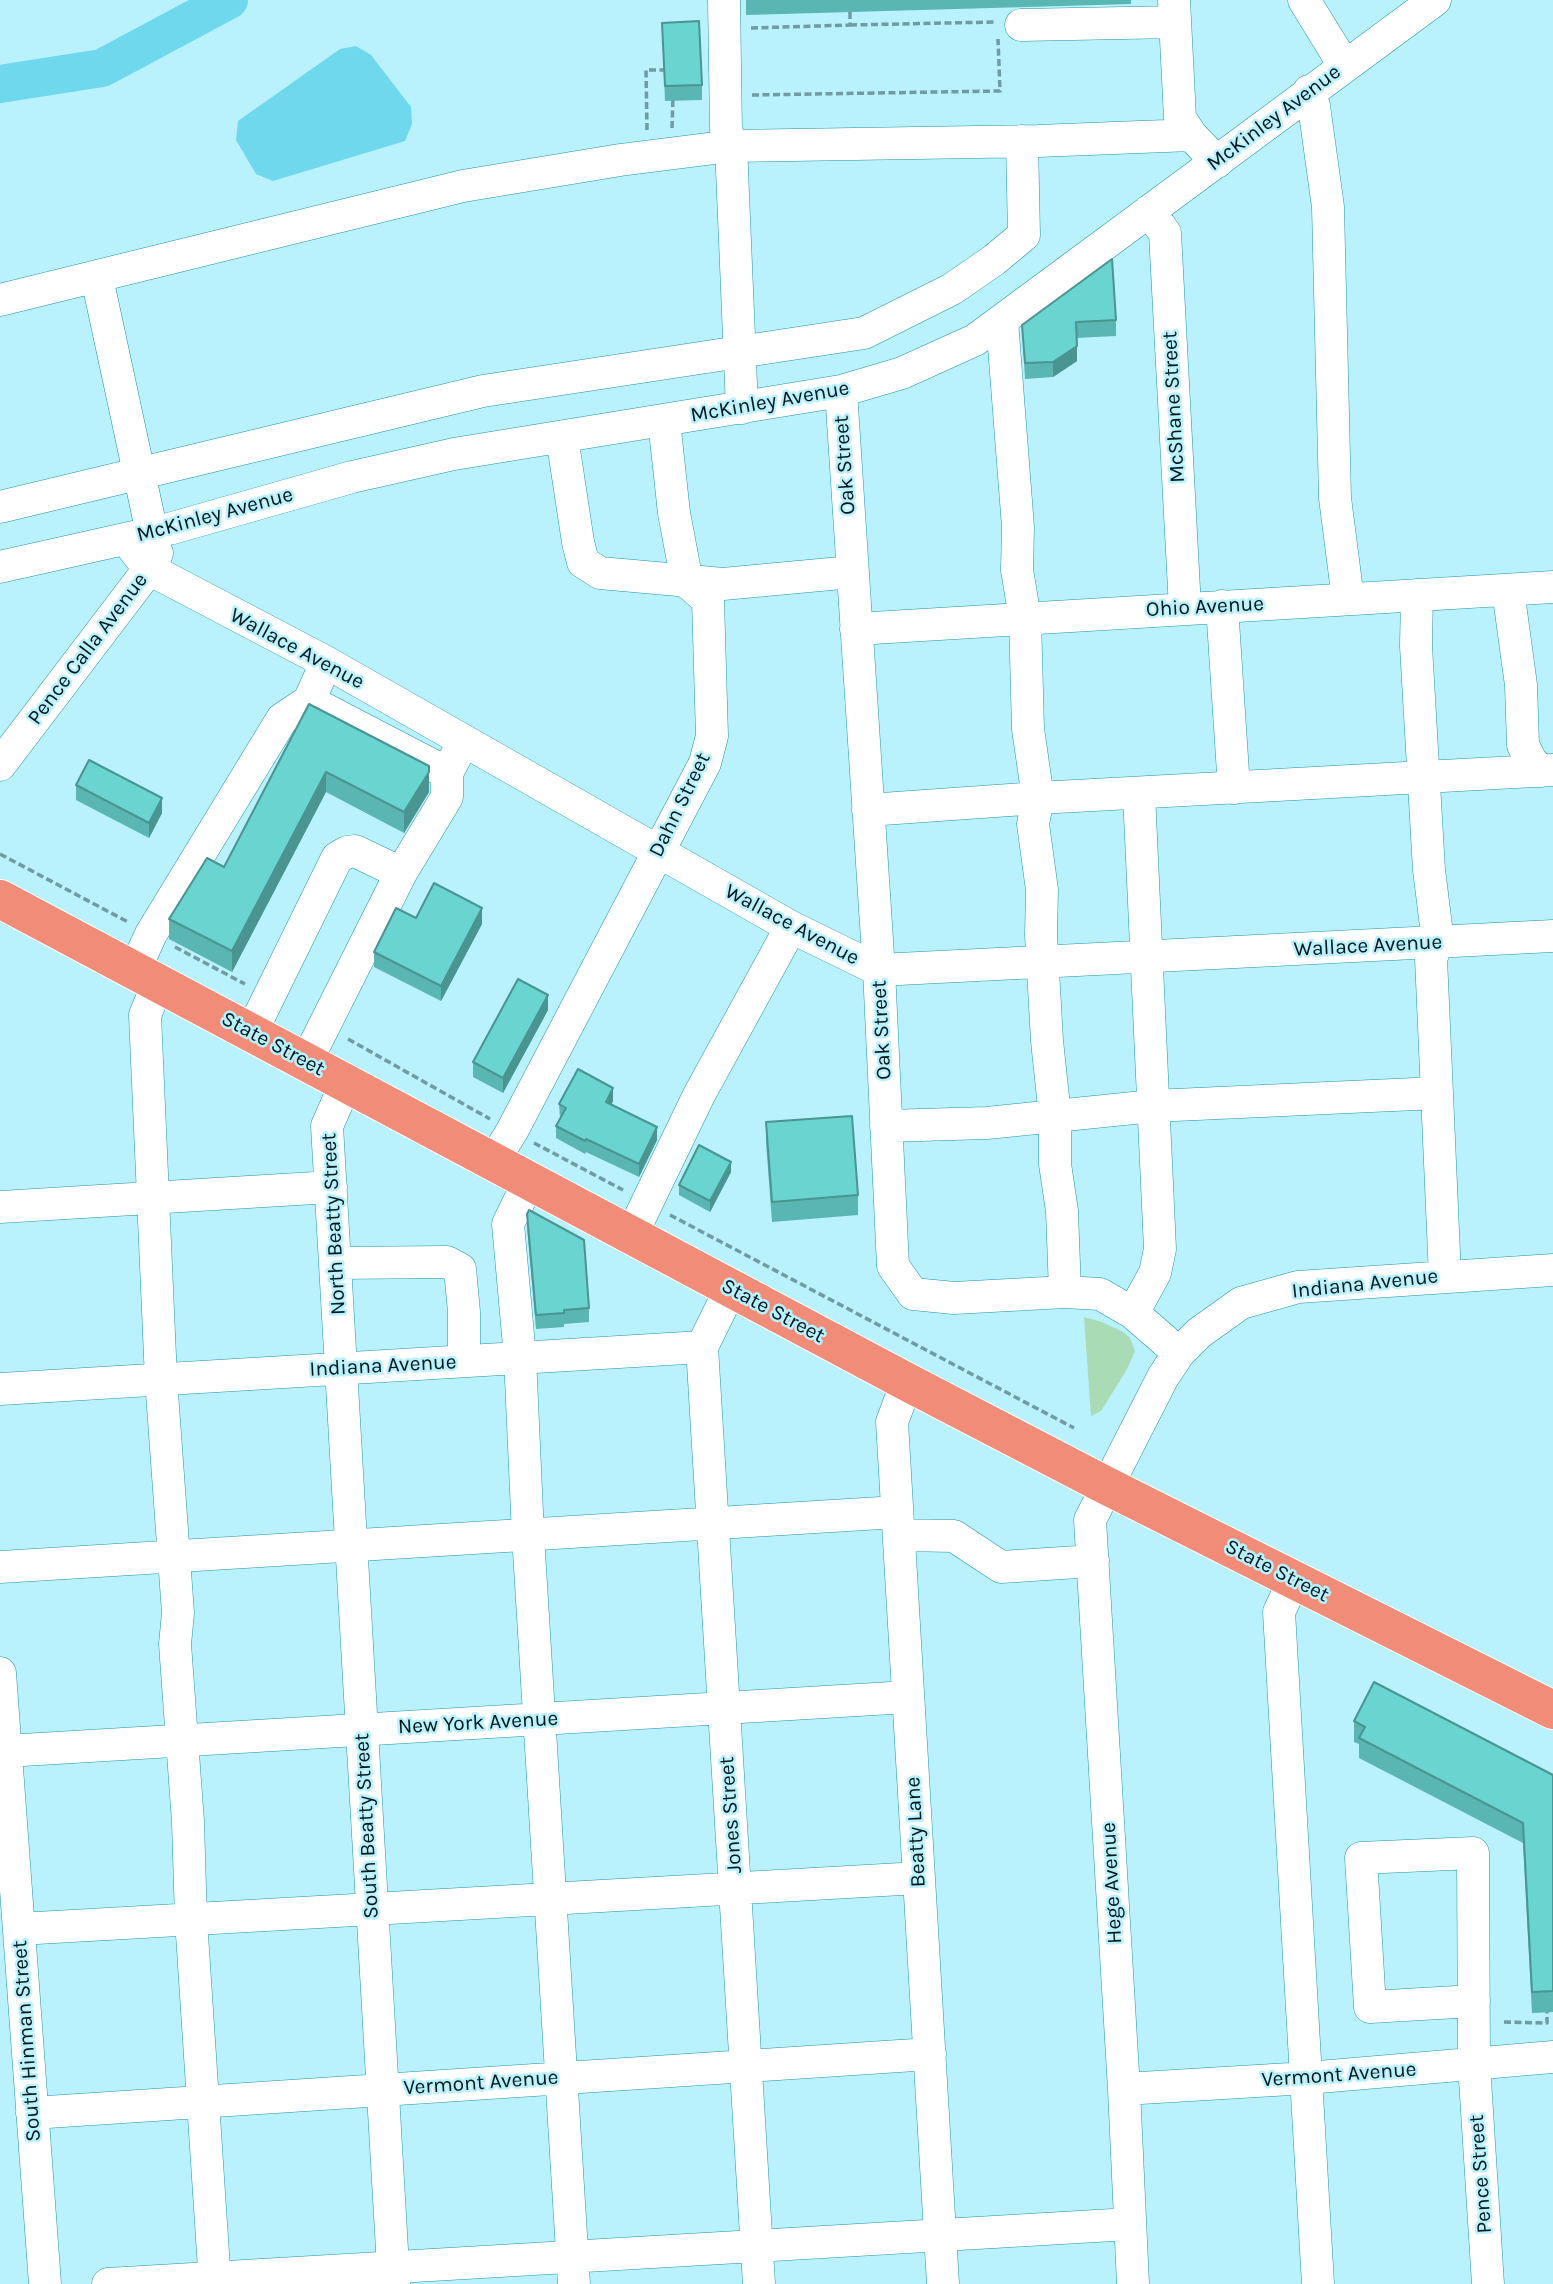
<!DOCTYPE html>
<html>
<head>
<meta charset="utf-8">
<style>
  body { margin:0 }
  canvas { display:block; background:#b9f1fd }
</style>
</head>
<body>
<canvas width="1553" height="2284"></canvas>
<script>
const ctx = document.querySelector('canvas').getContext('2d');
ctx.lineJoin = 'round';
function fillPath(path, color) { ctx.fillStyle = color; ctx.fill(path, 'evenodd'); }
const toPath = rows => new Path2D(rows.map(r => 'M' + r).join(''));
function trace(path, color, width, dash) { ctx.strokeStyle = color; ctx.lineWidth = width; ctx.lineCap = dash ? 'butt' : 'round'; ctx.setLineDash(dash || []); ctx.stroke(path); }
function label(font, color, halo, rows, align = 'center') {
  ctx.font = font + ' Karla,sans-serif'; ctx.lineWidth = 5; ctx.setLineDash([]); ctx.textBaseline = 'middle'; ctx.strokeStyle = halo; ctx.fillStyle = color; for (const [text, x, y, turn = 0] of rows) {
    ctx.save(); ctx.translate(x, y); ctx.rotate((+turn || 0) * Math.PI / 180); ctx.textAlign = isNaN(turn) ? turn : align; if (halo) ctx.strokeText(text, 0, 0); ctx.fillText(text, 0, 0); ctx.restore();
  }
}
fillPath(toPath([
  [1084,1317,1102,1322,1123,1332,1130,1338,1135,1351,1126,1371,1101,1411,1091,1416]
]), '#a9dbb5');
fillPath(toPath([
  [356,46,371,55,411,107,412,124,405,141,273,181,256,174,236,140,238,121,340,49]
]), '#6fd8ec');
trace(toPath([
  [0,84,102,68,229,0]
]), '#6fd8ec', 38);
const minor = toPath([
  [724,0,726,129,731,146,742,408],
  [1174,0,1180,118,1191,135],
  [1304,0,1344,65],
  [1021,25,1175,22],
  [1309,91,1314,106,1328,207,1335,498,1348,599],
  [1149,211,1165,233,1185,608],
  [97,278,152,533],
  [0,300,463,186,620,160,731,146,1038,141,1191,135,1217,162],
  [1002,321,1018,527,1017,570,1025,618,1028,729,1038,798,1033,824,1042,890,1041,935,1047,1041,1055,1116,1055,1164,1062,1211,1065,1292],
  [841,391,879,970,893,1266,913,1294,954,1298,1065,1292,1100,1294,1133,1313,1179,1353],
  [562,437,578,542,583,562,600,573,723,584,852,572],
  [0,507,483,391,864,333,952,289,994,260,1024,235,1022,141],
  [126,539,149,569,324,661,791,927,879,970,1553,936],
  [0,567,169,529,352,477,454,454,841,391,902,373,975,340,1435,0],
  [1508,590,1521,685,1523,745,1531,761,1541,771],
  [1417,595,1416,646,1429,870,1438,942,1431,958,1445,1276],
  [1222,606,1234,788],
  [856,629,1553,587],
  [309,701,447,773,457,754],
  [0,765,149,569,157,553],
  [868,810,1038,798,1553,770],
  [134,971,151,934,282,719,309,701,326,663],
  [158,984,145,1015,161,1379,178,1613,175,1644,188,1822,191,1919,215,2284],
  [251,1033,337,858,347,852,355,851,401,873],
  [306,1062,401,873,447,797,447,773],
  [346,1083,327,1126,394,2284],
  [886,1126,987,1123,1153,1106,1437,1093],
  [493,1162,512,1131,705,763,712,736,708,600,687,582,674,513,664,421],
  [529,1181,508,1224,520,1357,528,1535,574,2284],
  [0,1207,331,1187],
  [631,1236,699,1095,791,927],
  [335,1263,447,1262,460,1269,464,1312,464,1361],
  [731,1288,702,1347,759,2284],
  [1133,1313,1155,1273,1160,1249,1139,794],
  [907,1382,892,1422,943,2284],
  [0,1389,702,1347],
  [899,1535,954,1536,1001,1567,1093,1561],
  [0,1567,897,1512],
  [1294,1580,1279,1612,1318,2284],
  [0,1673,45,2284],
  [6,1751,908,1697],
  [19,1929,919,1878],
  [1474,2001,1370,2007,1361,1858,1473,1853,1474,2064,1488,2284],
  [1124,2089,1307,2078,1553,2057],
  [32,2113,930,2054],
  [108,2284,1130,2224],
  [1133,2284,1124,2089,1090,1520,1163,1377,1179,1353,1199,1333,1241,1303,1298,1287,1553,1270]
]);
const highway = toPath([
  [0,899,907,1382,1107,1486,1553,1710]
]);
trace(minor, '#2294a7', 33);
trace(highway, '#fff', 40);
trace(toPath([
  [850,25,995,22],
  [751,28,850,25,850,12],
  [752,95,1000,91,998,39],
  [672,128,673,97],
  [647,130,646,70,664,70],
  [0,854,128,922],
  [175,947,245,984],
  [348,1039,490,1119],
  [534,1143,623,1190],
  [670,1215,1074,1428],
  [1504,2022,1547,2023,1547,2012]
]), '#709ba3', 3.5, [7, 3.5]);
trace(minor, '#fff', 32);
trace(highway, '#f18c78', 38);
fillPath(toPath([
  [746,0,1131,0,1131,4,746,15],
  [662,23,702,85,702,100,665,101],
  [1116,320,1116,336,1076,338,1077,361,1053,377,1025,379,1022,325],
  [309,704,429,792,404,833,326,792,232,972,169,939,169,919,224,867],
  [76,785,162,813,149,838,76,800],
  [416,918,482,924,441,1001,374,967,374,952],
  [548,1010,503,1093,473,1077,473,1062],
  [613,1101,611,1105,657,1140,639,1177,586,1152,585,1154,556,1138,556,1126,560,1118,559,1104],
  [766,1122,858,1195,858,1215,772,1222,766,1142],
  [731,1172,710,1212,679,1195,679,1185],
  [527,1214,589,1308,589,1322,564,1324,564,1327,536,1329,527,1227],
  [1354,1721,1553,1775,1553,2012,1532,2013,1523,1843,1359,1758,1359,1744,1354,1742]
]), '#5ab6b3');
fillPath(toPath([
  [1077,346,1077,361,1053,377,1053,362],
  [326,772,326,792,232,972,232,951],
  [429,772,429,792,404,833,404,812],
  [162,798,162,813,149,838,149,823],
  [482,908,482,924,441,1001,441,986],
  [548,995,548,1010,503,1093,503,1078],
  [613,1088,613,1101,606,1115,606,1102],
  [657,1127,657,1140,639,1177,639,1164],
  [731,1162,731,1172,710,1212,710,1201]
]), '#4a9492');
const building = toPath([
  [699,21,702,85,665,86,662,23,699,21],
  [1112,259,1116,320,1076,322,1077,346,1053,362,1025,363,1022,325,1112,259],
  [309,704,429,766,429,772,404,812,326,772,232,951,169,919,207,858,224,867,309,704],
  [89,760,162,798,149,823,76,785,89,760],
  [434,883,482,908,441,986,374,952,396,908,416,918,434,883],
  [518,979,548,995,503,1078,473,1062,518,979],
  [578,1069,613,1088,606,1102,657,1127,639,1164,586,1139,585,1141,556,1126,566,1108,559,1104,578,1069],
  [852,1116,858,1195,772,1202,766,1122,852,1116],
  [699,1145,731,1162,710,1201,679,1185,699,1145],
  [529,1210,584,1240,589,1308,564,1310,564,1313,536,1315,527,1214,529,1210],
  [1374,1682,1553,1775,1553,1991,1532,1992,1523,1823,1359,1738,1365,1727,1354,1721,1374,1682]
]);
fillPath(building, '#69d4d0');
trace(building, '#4a9492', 2);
label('21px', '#02171b', '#b9f1fd', [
  ["McKinley Avenue",1274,118,-37],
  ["McKinley Avenue",770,402,-10],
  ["McShane Street",1174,407,-93],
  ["Oak Street",845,465,-94],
  ["McKinley Avenue",215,515,-15],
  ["Ohio Avenue",1205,607,-3],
  ["Pence Calla Avenue",88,649,-53],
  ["Wallace Avenue",297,649,28],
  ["Dahn Street",680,805,-64],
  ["Wallace Avenue",792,925,28],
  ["Wallace Avenue",1368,946,-3],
  ["Oak Street",882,1030,-93],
  ["State Street",273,1044,28],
  ["North Beatty Street",334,1224,-93],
  ["Indiana Avenue",1365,1284,-6],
  ["State Street",773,1311,28],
  ["Indiana Avenue",383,1366,-3],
  ["State Street",1277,1571,27],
  ["New York Avenue",478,1723,-3],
  ["Jones Street",731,1815,-94],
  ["South Beatty Street",367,1826,-93],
  ["Beatty Lane",916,1832,-93],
  ["Hege Avenue",1112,1883,-93],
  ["South Hinman Street",27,2041,-94],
  ["Vermont Avenue",1339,2075,-4],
  ["Vermont Avenue",481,2083,-4],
  ["Pence Street",1481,2174,-94]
]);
</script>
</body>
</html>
